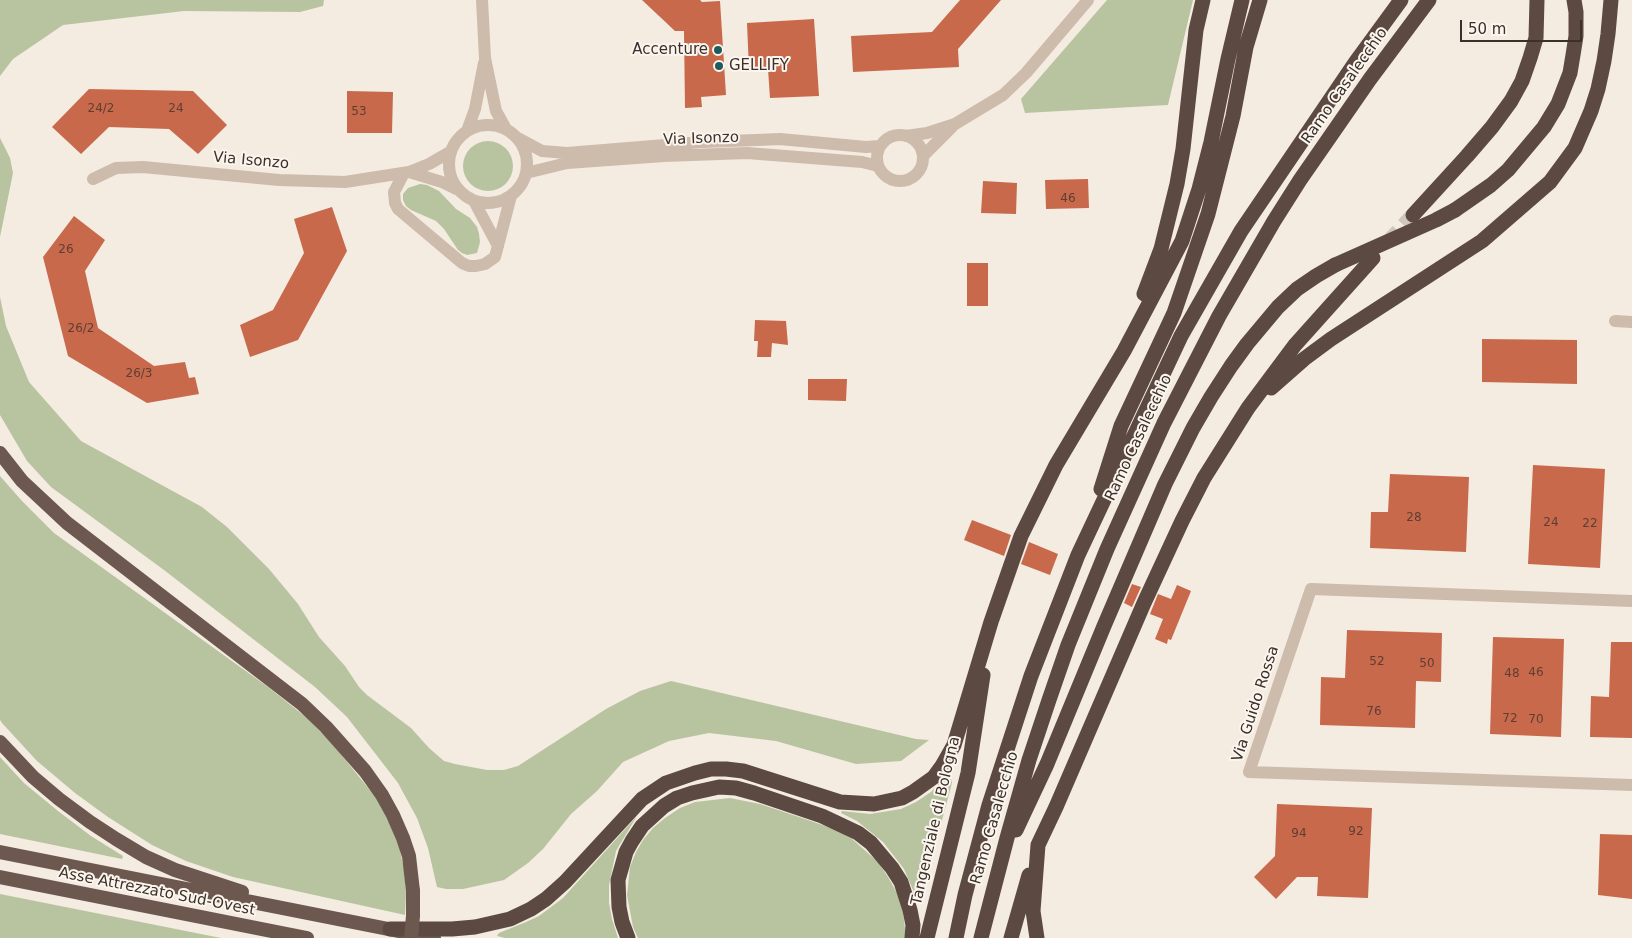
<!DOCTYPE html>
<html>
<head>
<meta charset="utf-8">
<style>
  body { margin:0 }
  #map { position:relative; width:1632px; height:938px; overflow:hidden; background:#f4ebe1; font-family:"DejaVu Sans",sans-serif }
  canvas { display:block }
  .scale { position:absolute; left:1460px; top:20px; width:122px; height:22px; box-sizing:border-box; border:2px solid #3b302b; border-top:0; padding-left:6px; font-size:15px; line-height:18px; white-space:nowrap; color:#3b302b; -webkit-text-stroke:4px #fbf5ee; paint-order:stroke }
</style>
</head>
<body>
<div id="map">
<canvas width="1632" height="938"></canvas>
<div class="scale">50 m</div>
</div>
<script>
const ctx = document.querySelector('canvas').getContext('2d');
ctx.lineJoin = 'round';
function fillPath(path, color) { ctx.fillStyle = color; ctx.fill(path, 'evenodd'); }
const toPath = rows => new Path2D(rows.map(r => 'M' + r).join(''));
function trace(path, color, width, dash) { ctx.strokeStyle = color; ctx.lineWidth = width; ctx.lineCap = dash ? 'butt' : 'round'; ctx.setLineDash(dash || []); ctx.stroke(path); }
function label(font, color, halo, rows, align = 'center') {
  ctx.font = font + ' "DejaVu Sans",sans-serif'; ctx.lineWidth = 4; ctx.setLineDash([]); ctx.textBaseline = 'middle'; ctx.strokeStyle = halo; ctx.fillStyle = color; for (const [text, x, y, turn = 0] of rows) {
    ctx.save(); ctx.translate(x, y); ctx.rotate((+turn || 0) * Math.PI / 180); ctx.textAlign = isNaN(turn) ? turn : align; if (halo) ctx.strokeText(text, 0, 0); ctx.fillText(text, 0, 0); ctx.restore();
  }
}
fillPath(toPath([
  [0,0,324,0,323,6,300,12,184,11,63,25,13,59,0,76],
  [1107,0,1193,0,1168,105,1025,113,1021,99],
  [0,138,10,158,13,173,0,237],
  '463 166a25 25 0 1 1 50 0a25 25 0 1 1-50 0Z',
  [420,184,427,185,439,191,456,209,470,218,477,227,479,234,480,242,477,253,467,255,462,253,458,250,444,229,436,221,411,210,406,206,403,200,403,194,408,188],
  [0,297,6,326,29,382,81,441,202,507,227,527,269,569,298,604,319,637,345,666,359,687,367,695,411,728,429,748,444,761,455,764,487,770,504,770,518,766,606,709,640,691,671,681,916,739,929,740,901,761,856,764,776,741,709,733,669,741,623,762,597,791,571,814,543,849,528,863,504,880,463,889,446,889,437,887,428,848,417,818,398,783,347,717,315,687,164,570,51,487,27,461,0,415],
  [0,476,22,501,54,533,268,687,307,718,331,742,377,799,390,824,399,846,404,869,406,892,405,915,233,877,186,861,152,845,108,817,75,793,37,761,2,723,0,720],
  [0,757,24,783,58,811,91,836,123,856,122,859,0,834],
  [948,777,951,779,952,783,921,898,916,897,904,869,883,842,857,821,841,813,842,811,870,814,901,809,916,802,931,792,941,781],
  [730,798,760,804,811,821,834,829,851,838,878,862,888,877,897,893,903,911,906,938,638,938,633,927,627,895,630,867,636,852,643,840,653,828,665,818,680,808,695,802],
  [637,816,616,851,609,885,609,903,612,919,618,938,505,938,497,936,499,933,526,922,539,916,563,898],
  [0,894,221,938,0,938]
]), '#b8c4a0');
fillPath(toPath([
  [642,0,700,0,702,2,720,1,726,95,701,97,702,107,685,108,684,31,675,31],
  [960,0,1001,0,958,49,959,67,853,72,851,36,932,32],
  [814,19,819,96,770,98,768,69,749,70,747,23],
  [89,89,193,91,227,125,198,154,169,129,109,127,81,154,52,127],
  [347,91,393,92,392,133,347,133],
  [1088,179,1089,208,1046,209,1045,180],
  [983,181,1017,183,1016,214,981,213],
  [332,207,347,251,298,340,250,357,240,325,273,310,304,253,294,219],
  [74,216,105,240,85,271,98,328,154,366,185,362,189,378,195,377,199,394,147,403,68,356,43,257],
  [967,263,988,263,988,306,967,306],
  [755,320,786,321,788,345,772,343,771,357,757,357,758,341,754,341],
  [1482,339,1577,340,1577,384,1482,382],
  [808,379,847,379,846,401,808,400],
  [1533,465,1605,469,1600,568,1528,564],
  [1390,474,1469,477,1466,552,1370,548,1371,512,1388,512],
  [972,520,1011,535,1004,556,964,540],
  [1029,542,1058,554,1050,575,1021,564],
  [1132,584,1141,587,1132,607,1124,603],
  [1177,585,1191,591,1171,640,1168,639,1167,644,1155,639,1163,619,1150,614,1158,594,1171,599],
  [1347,630,1442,633,1441,682,1416,681,1415,728,1320,725,1321,677,1345,678],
  [1493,637,1564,639,1561,737,1490,734],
  [1611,642,1632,642,1632,738,1590,737,1591,696,1609,697],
  [1277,804,1372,808,1368,898,1317,896,1318,877,1297,877,1276,899,1254,877,1275,856],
  [1600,834,1632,835,1632,899,1598,895]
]), '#c8694b');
trace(toPath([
  [1388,242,1413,215]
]), '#cfc6bd', 15, [15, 8]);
trace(toPath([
  [482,0,485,58,496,111,506,129],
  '449 164a39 39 0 1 1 78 0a39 39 0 1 1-78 0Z',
  [467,131,475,109,484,63],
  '877 158a23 23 0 1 1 46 0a23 23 0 1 1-46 0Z',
  [906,136,927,133,955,124,1003,95,1026,73,1088,0],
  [516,137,542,151,567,153,702,142,756,140,780,139,866,147,880,146],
  [923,156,953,126],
  [409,172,442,182,456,189],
  [404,173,394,192,395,203,398,209,462,263,469,266,476,266,485,264,495,257,511,196],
  [526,173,567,163,664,156,747,153,862,162,878,166],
  [93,179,116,168,143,167,279,180,345,182,409,172,429,164,450,152],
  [474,201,498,246],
  [1615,321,1632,322],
  [1632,601,1311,589,1249,772,1632,785]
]), '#cdbbac', 12);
trace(toPath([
  [0,453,22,481,67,523,302,704,326,727,365,771,382,795,393,815,403,838,409,856,413,891],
  [0,742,33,777,59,799,90,822,116,839,146,857,175,870,242,892],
  [0,852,434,938],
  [0,877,307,938]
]), '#6c584f', 14);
trace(toPath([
  [1455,210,1491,185,1508,170,1544,127,1558,104,1570,73,1573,55,1576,36,1576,12,1574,0],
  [1413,215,1467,156,1492,127,1511,101,1522,81,1530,58,1536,38,1537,0],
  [1144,294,1161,249,1177,184,1183,149,1196,30,1203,0],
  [1271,388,1304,359,1331,339,1482,241,1550,182,1575,148,1591,111,1598,89,1604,61,1608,34,1611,0],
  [1101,489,1121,426,1174,313,1208,214,1233,116,1246,47,1260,0],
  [1016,830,1047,764,1104,626,1165,484,1193,428,1211,397,1231,366,1247,344,1278,307,1297,289,1316,276,1335,265],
  [390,929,452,929,475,927,510,919,531,909,546,899,565,882,642,799,666,783,695,773,711,769,726,769,743,771,840,802,874,804,902,798,913,792,934,777,942,766,954,745,991,622,1021,536,1056,465,1124,351,1182,241,1199,189,1211,142,1228,59,1242,0],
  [628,938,622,922,619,907,618,880,626,852,632,841,642,826,664,806,677,798,692,793,719,787,736,788,754,793,822,816,858,833,871,843,892,868,901,882,910,910,913,925,912,938],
  [927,938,968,773,983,675],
  [956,938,965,895,989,805,1031,676,1078,555,1181,336,1241,231,1355,63,1401,0],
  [981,938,1007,838,1029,760,1049,700,1068,645,1107,549,1164,423,1219,316,1274,221,1300,180,1370,79,1429,0],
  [1011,938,1029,875],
  [1037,938,1033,911,1038,845,1056,807,1144,603,1182,521,1204,478,1248,408,1295,345,1373,258]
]), '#5c4a42', 15);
trace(toPath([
  [411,938,413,916,413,891]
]), '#6c584f', 14);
trace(toPath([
  [1335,265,1436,220,1455,210]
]), '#5c4a42', 15);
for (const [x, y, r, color] of [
  [718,50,5,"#1f5a5e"],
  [719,66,5,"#1f5a5e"]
]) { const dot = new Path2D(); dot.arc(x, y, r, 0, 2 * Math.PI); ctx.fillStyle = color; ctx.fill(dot); trace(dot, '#fbf5ee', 2); }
label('12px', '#5e3e33', null, [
  ["24/2",101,109],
  ["24",176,109],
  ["53",359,112],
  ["46",1068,199],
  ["26",66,250],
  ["26/2",81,329],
  ["26/3",139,374],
  ["28",1414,518],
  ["24",1551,523],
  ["22",1590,524],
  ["52",1377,662],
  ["50",1427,664],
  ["46",1536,673],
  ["48",1512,674],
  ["76",1374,712],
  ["72",1510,719],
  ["70",1536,720],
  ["92",1356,832],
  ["94",1299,834]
]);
label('15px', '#3b302b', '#fbf5ee', [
  ["Accenture",708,50],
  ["GELLIFY",729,66,"left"]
], 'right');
label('15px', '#3b302b', '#fbf5ee', [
  ["Ramo Casalecchio",1345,86,-55],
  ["Via Isonzo",701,139,-2],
  ["Via Isonzo",251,161,5],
  ["Ramo Casalecchio",1139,438,-65],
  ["Via Guido Rossa",1256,704,-72],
  ["Ramo Casalecchio",995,818,-74],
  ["Tangenziale di Bologna",936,821,-77],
  ["Asse Attrezzato Sud-Ovest",157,892,11]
]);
</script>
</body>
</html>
